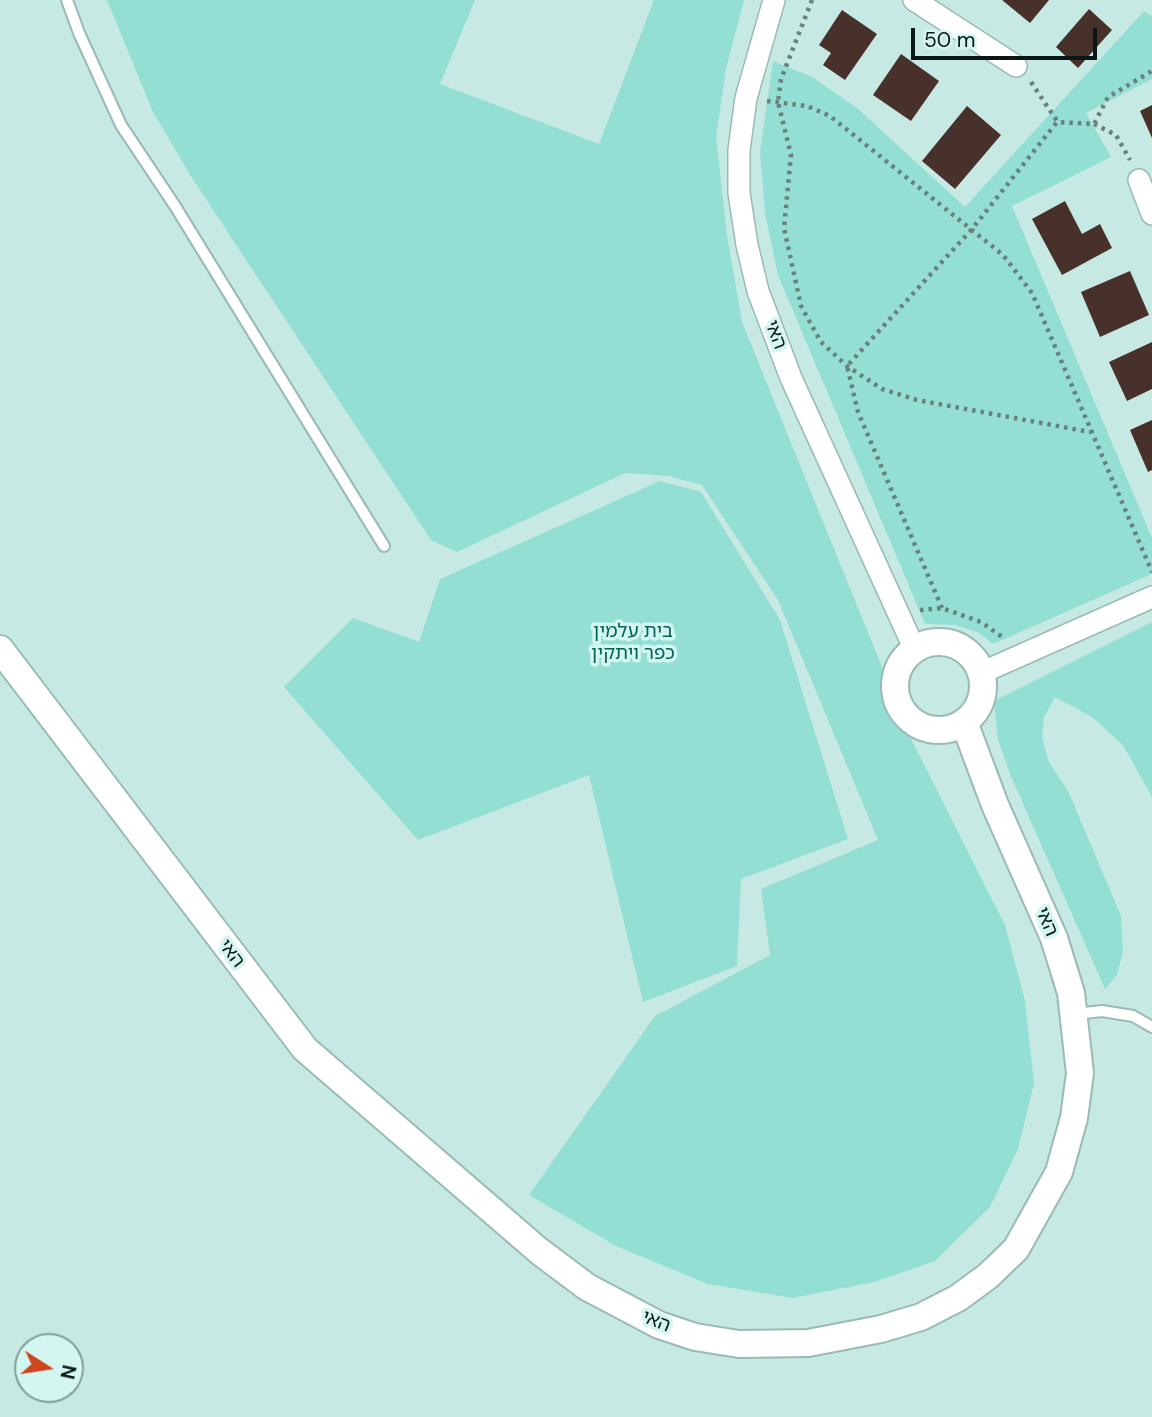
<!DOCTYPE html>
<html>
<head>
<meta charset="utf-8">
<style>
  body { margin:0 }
  #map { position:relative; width:1152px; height:1417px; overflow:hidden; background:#c6e9e3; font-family:"DM Sans",sans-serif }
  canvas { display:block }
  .north { position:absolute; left:14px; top:1333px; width:70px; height:70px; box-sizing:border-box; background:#d3f6f0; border:2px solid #839d98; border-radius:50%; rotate:102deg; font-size:19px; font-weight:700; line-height:28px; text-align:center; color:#0a1715 }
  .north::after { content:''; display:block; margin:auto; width:24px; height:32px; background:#ce451e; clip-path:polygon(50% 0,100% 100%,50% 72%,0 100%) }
  .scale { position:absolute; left:911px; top:28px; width:186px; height:32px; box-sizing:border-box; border:4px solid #0a1715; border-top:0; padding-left:9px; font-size:21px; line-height:24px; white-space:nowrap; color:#0a1715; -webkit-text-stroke:5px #d3f6f0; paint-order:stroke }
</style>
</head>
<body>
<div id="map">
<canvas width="1152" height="1417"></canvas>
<div class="north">N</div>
<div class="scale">50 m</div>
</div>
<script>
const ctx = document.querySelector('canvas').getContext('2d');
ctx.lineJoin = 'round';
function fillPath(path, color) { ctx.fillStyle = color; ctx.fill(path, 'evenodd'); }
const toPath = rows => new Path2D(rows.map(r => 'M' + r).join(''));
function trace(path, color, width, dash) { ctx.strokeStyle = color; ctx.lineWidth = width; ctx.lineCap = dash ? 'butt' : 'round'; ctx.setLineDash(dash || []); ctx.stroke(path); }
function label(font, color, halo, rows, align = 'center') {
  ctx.font = font + ' "DM Sans","Noto Sans Hebrew",sans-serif'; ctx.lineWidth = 7; ctx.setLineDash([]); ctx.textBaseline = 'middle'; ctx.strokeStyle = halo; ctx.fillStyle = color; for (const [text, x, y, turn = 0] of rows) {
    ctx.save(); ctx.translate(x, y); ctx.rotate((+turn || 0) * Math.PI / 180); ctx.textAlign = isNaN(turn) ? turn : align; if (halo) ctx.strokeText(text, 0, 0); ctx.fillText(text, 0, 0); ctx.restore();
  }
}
fillPath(toPath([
  [107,0,475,0,440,84,599,144,654,0,744,0,726,69,716,137,727,235,742,322,912,741,1005,925,1025,1001,1034,1083,1018,1149,990,1207,935,1261,874,1282,793,1298,708,1284,616,1246,529,1195,655,1016,770,955,761,889,878,840,778,600,702,485,669,476,625,473,457,552,431,540,192,178,153,112],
  [1144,11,1152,16,1152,79,1086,113,1111,157,1012,206,1152,538,1152,574,993,644,979,633,956,625,925,624,778,275,765,213,760,152,773,61,812,77,857,108,965,207],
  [660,481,701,492,780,620,848,839,741,879,737,966,643,1002,589,775,418,840,284,687,353,618,419,642,440,579],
  [1152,622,1152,797,1123,745,1092,717,1055,697,1044,717,1042,738,1049,762,1069,793,1121,916,1123,951,1117,975,1105,989,1010,774,998,740,994,701]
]), '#94dfd4');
fillPath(toPath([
  [1002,0,1049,0,1030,23],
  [1089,9,1112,30,1078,68,1056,47],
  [842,10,877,34,845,80,823,65,831,53,819,45],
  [901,54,939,81,911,121,873,95],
  [1152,105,1152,138,1140,111],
  [967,106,1001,135,955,189,922,161],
  [1065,201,1082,234,1100,224,1112,248,1062,275,1032,219],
  [1130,271,1149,315,1100,337,1081,292],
  [1152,342,1152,389,1127,401,1109,362],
  [1152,420,1152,470,1148,472,1130,430]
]), '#48312a');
const service = toPath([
  [67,0,79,33,121,125,175,206,384,546],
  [1075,1014,1102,1011,1133,1016,1152,1027]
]);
const minor = toPath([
  [774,0,746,98,739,150,739,193,747,245,758,291,791,378,915,650],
  [914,0,1016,66],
  [1139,180,1152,214],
  [981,673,1152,597]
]);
const tertiary = toPath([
  '895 686a44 44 0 1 1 88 0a44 44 0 1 1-88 0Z',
  [0,649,305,1049,539,1251,587,1287,659,1325,695,1337,739,1344,808,1343,881,1329,921,1317,958,1298,988,1276,1016,1249,1059,1172,1074,1118,1080,1073,1071,993,1054,938,995,805,964,722]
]);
trace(service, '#99bab5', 14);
trace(minor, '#99bab5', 24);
trace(tertiary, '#99bab5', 30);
trace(toPath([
  [812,0,781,79,778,102,791,155,784,228,801,306,821,342,847,366,882,389,917,400,1090,432],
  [1031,82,1057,121],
  [767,101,807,106,830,116,1003,255,1032,293,1152,572],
  [1094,124,1116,135,1130,160],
  [942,608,858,412,847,366,972,229,1057,122,1094,124,1108,97,1152,71],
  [920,610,942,608,981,622,1005,639]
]), '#69817d', 4.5, [3.5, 5]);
trace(service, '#fff', 10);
trace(minor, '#fff', 21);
trace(tertiary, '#fff', 26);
label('19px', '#0a1715', '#d3f6f0', [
  ["האי",775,335,69],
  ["האי",1046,922,67],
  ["האי",231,954,53],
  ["האי",656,1322,22]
]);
label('19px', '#04625a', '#d3f6f0', [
  ["בית עלמין",633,632],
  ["כפר ויתקין",633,654]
]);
</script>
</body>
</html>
